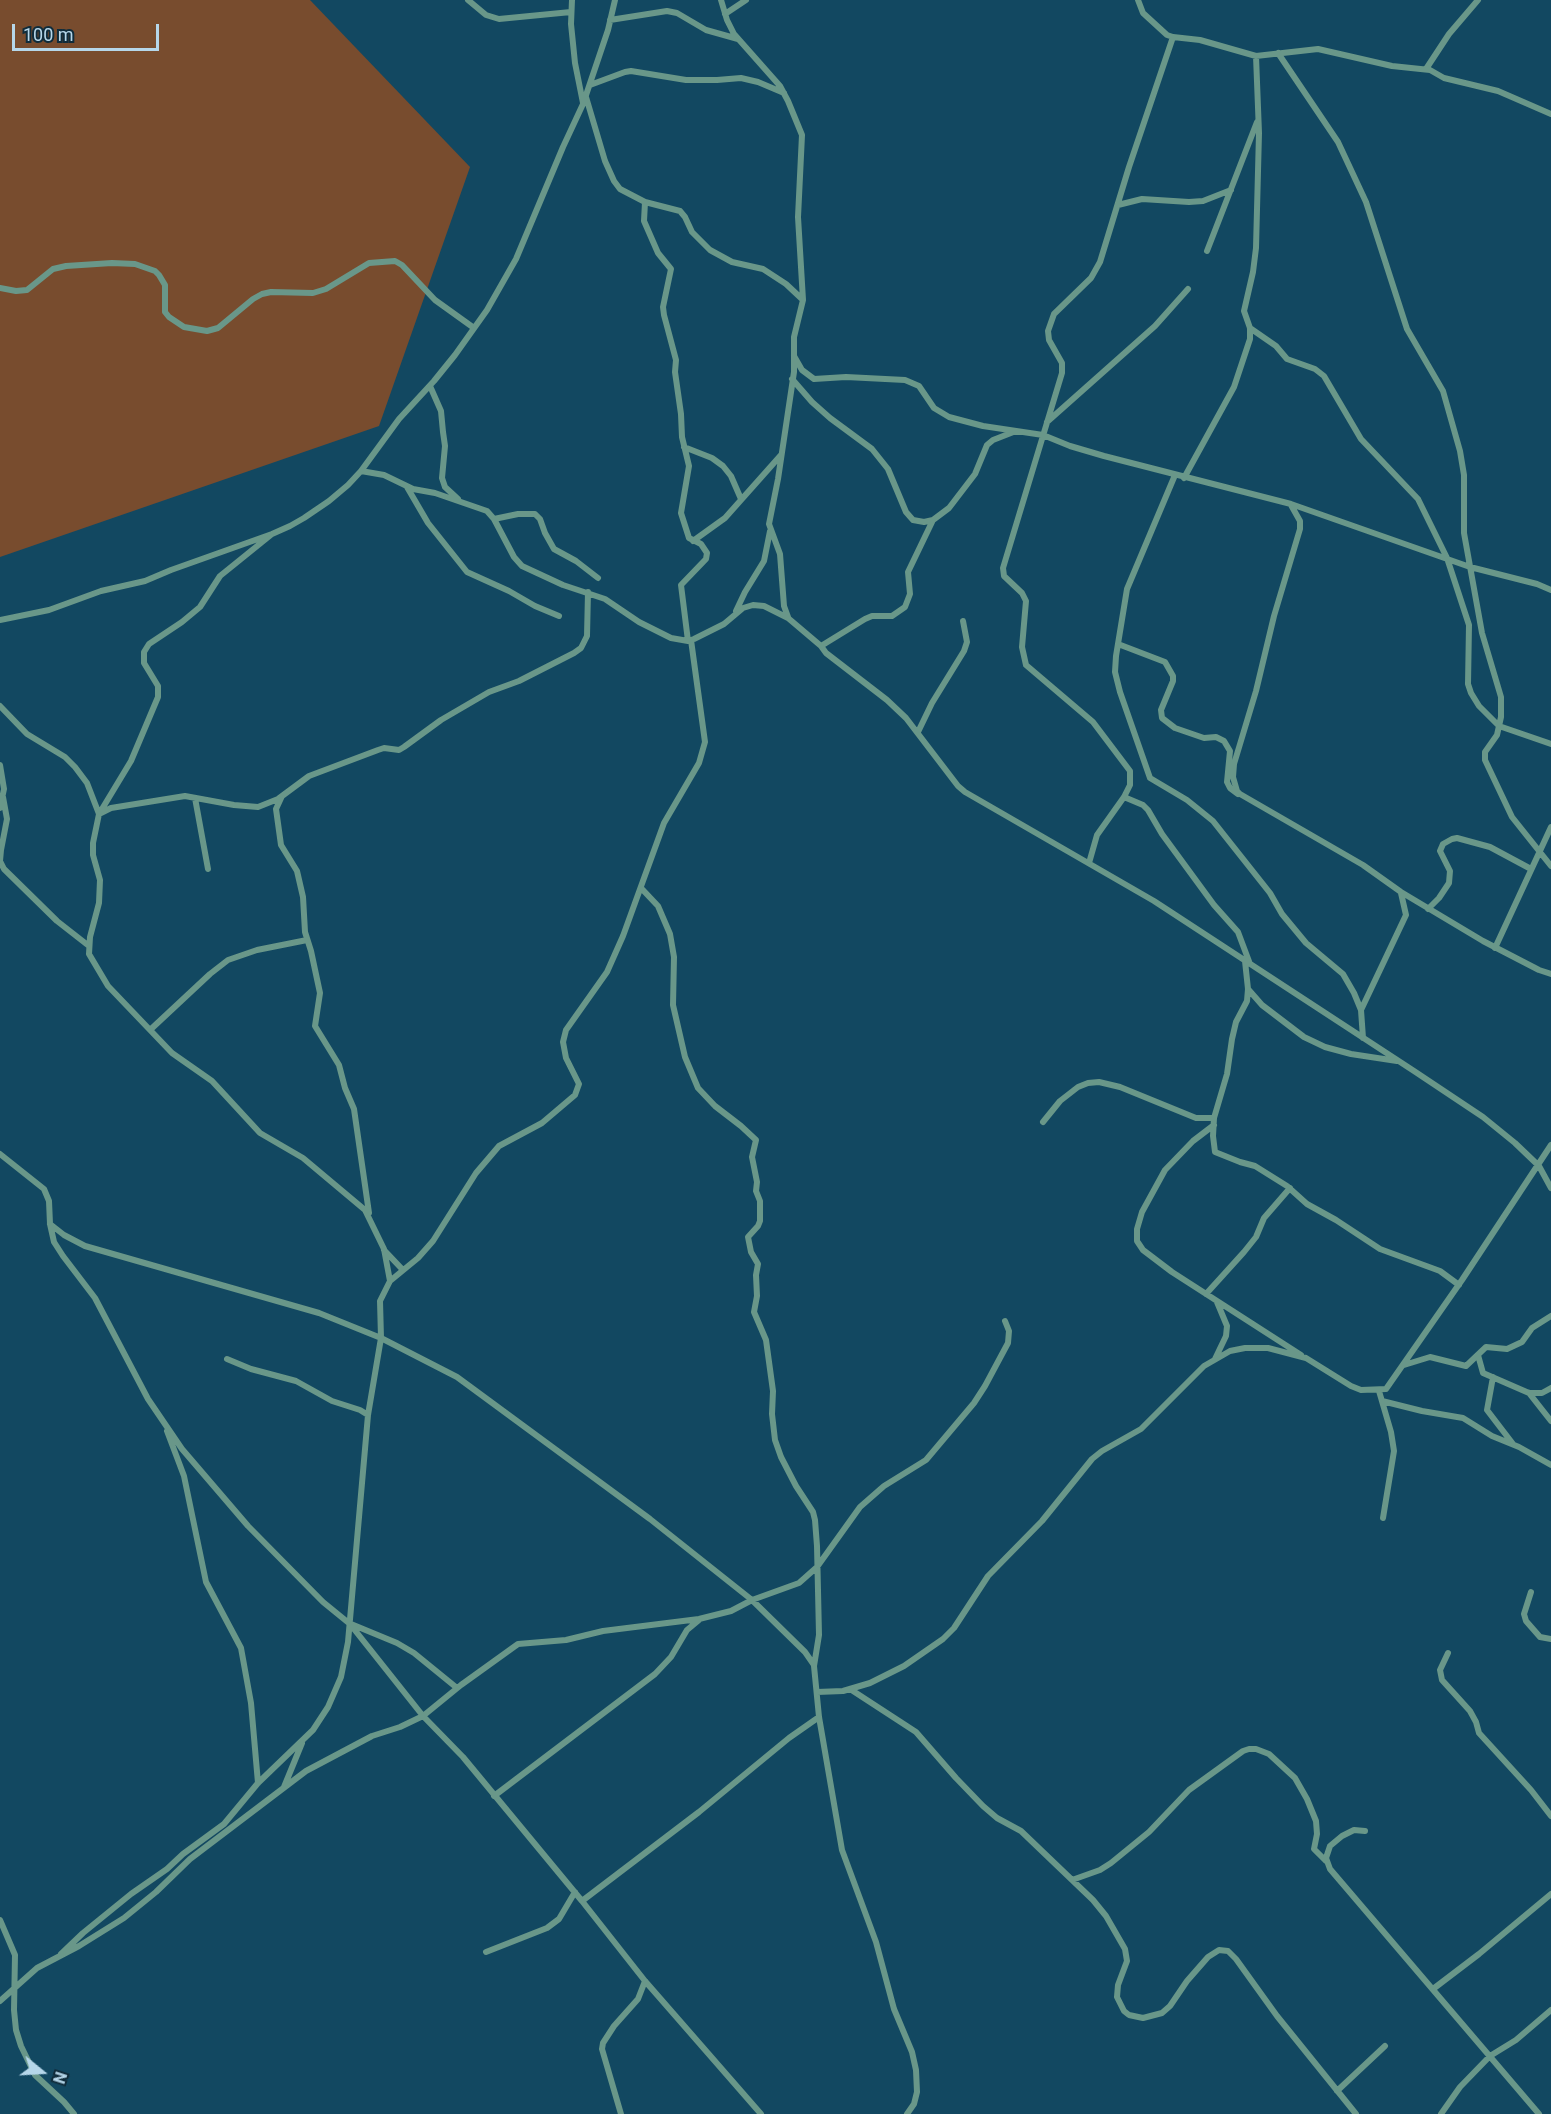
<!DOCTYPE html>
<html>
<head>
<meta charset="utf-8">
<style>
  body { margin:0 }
  #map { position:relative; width:1551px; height:2114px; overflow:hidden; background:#124861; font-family:Roboto,sans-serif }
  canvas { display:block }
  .north { position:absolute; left:12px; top:2042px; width:60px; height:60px; -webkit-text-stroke:4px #102c3b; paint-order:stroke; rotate:108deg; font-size:16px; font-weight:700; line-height:24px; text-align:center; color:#b6d7ea }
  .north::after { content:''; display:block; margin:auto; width:21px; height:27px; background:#b6d7ea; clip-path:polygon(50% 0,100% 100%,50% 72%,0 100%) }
  .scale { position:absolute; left:12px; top:24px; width:147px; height:27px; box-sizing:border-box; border:3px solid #b6d7ea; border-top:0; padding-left:8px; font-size:18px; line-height:21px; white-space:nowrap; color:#b6d7ea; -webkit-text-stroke:4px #102c3b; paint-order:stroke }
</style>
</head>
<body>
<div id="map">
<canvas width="1551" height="2114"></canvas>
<div class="north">N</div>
<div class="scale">100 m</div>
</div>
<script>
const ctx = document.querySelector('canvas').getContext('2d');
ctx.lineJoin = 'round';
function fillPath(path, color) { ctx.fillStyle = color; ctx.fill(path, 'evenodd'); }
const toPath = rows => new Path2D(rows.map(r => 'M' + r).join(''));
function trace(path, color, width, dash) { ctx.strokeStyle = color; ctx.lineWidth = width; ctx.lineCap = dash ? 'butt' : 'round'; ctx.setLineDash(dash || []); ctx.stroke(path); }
fillPath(toPath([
  [0,0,310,0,470,167,379,426,0,557]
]), '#784c2e');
trace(toPath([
  [468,0,486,15,499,19,571,12],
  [572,0,571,24,575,63,583,103],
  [721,0,727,20,734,34,780,86,788,101,802,135,798,217,803,300,794,337,794,372,778,479,769,524,780,554,784,606,788,617],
  [1138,0,1143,13,1167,35,1173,37,1200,40,1256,56,1318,49,1392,66,1430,70,1444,78,1498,91,1551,114],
  [725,14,746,0],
  [610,20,667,11,677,13,706,30,738,39],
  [1278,53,1338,142,1366,202,1407,329,1443,391,1460,451,1464,475,1464,533,1482,633,1501,697,1501,717,1497,735,1485,752,1485,760,1512,817,1551,866],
  [1426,69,1449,34,1478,0],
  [590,85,625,72,631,71,686,80,717,80,741,78,758,82,784,93],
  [586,97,605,161,614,181,620,189,645,202,680,211,685,217,692,232,710,250,732,262,763,269,786,284,802,299],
  [645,202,644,221,658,253,671,269,663,307,664,315,676,360,675,372,681,414,682,437,689,466,681,513,689,538,701,544,707,553,706,559,681,585,688,641],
  [1118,205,1142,199,1189,202,1203,201,1231,190],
  [1207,251,1257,122],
  [0,288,16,291,27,290,53,269,66,266,112,263,135,264,155,271,159,275,165,285,165,312,169,317,184,327,207,331,218,328,253,299,262,294,271,292,313,293,326,289,369,263,395,261,402,265,435,300,474,328],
  [1250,328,1276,346,1287,359,1315,369,1324,376,1361,439,1418,499,1447,558,1469,625,1468,684,1471,693,1479,706,1499,726,1551,744],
  [794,356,802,370,814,379,846,377,905,380,919,386,934,408,949,417,983,426,1043,435,1070,446,1104,456,1291,504,1470,567,1537,584,1551,590],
  [792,379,812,402,830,418,872,449,888,469,906,512,913,520,924,522,933,520,949,508,975,474,987,445,993,440,1016,431],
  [430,386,441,411,443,432,445,446,442,478,445,487,458,499],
  [1047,422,1155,326,1188,289],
  [684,447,712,458,723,466,731,476,741,499],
  [361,471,384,475,413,489,435,493,487,511,494,519,514,557,522,566,563,585,605,599,639,622,671,638,688,641,694,639,724,624,743,608,753,605,764,606,788,618,821,646,826,653,887,700,906,718,958,786,965,792,1154,901,1414,1071,1483,1117,1515,1143,1539,1166,1551,1188],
  [1175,475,1127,589,1116,656,1115,672,1120,692,1150,778,1187,800,1213,821,1270,893,1282,914,1306,943,1343,974,1354,993,1361,1010,1363,1038],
  [1184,478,1234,387,1250,339,1250,328,1244,311,1253,272,1256,248,1259,133,1256,56],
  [407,487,428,523,467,572,509,591,535,606,559,616],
  [1291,505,1300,521,1300,529,1274,616,1256,691,1234,764,1233,777,1237,791,1240,794,1363,865,1401,892,1483,941,1539,970,1551,974],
  [494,519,518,514,535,514,540,519,545,533,554,549,576,561,598,578],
  [272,534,220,576,200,607,182,622,149,644,144,652,144,663,158,686,158,697,131,761,99,814,93,843,93,855,100,880,99,903,90,937,89,954,108,986,172,1053,212,1081,260,1133,303,1158,365,1210,384,1249,390,1281],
  [693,541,725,518,781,455],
  [736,611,745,592,764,561,770,531],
  [0,620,49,610,101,591,145,581,171,570,272,534,290,526,304,518,329,501,348,485,361,471,399,419,434,381,455,355,487,310,516,259,563,147,583,104,608,30,615,0],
  [1118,644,1165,662,1173,676,1173,681,1161,710,1162,718,1175,728,1204,738,1216,737,1224,741,1230,751,1227,782,1230,788,1238,794],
  [821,646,865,619,872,616,892,616,905,607,910,594,908,572,933,520],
  [0,706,27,734,65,757,75,767,87,783,99,814,111,808,185,796,234,805,258,807,278,799,309,776,378,750,384,748,399,750,404,747,441,720,489,692,519,681,574,653,581,648,587,636,588,592],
  [918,732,932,703,964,651,967,642,963,621],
  [0,765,4,789,0,808],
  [282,796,276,809,281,845,297,871,303,897,305,932,311,951,320,993,315,1026,339,1065,345,1088,354,1109,369,1213],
  [3,797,7,819,1,850,0,861,4,869,57,921,89,946],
  [1124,797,1143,805,1148,810,1162,834,1214,905,1238,932,1250,964],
  [195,798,208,869],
  [1089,863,1097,835,1124,797,1130,785,1130,771,1093,722,1026,665,1022,647,1026,601,1022,593,1004,576,1003,568,1062,373,1062,363,1049,340,1048,331,1054,314,1091,278,1100,262,1129,167,1173,37],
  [641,888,658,906,670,934,674,957,673,1005,685,1057,698,1088,715,1106,741,1126,756,1140,752,1157,757,1182,756,1191,760,1201,760,1221,758,1226,748,1237,751,1252,758,1264,756,1275,757,1296,754,1312,766,1340,773,1391,772,1414,775,1440,781,1457,796,1486,813,1512,815,1520,817,1546,819,1635,814,1666,819,1717,842,1850,876,1942,894,2009,912,2052,916,2070,917,2092,914,2104,907,2114],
  [1428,909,1439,898,1449,883,1450,871,1440,851,1443,844,1452,839,1457,838,1490,847,1531,869],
  [1495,948,1551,827],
  [1245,961,1248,989,1247,1001,1236,1022,1232,1039,1227,1074,1214,1118,1213,1136,1215,1152,1240,1162,1255,1166,1287,1186,1307,1204,1336,1220,1380,1249,1440,1271,1459,1285],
  [1248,989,1262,1005,1304,1037,1325,1047,1351,1054,1397,1061],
  [1361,1010,1406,915,1401,893],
  [150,1030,210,974,228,960,257,950,307,940],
  [1043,1122,1060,1101,1078,1087,1088,1083,1099,1082,1120,1087,1196,1118,1214,1118],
  [1214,1125,1193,1141,1165,1170,1142,1212,1137,1229,1137,1241,1143,1250,1172,1272,1301,1355],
  [0,1154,44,1189,49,1201,50,1224,54,1242,63,1256,95,1298,148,1399,182,1449,248,1526,323,1602,350,1624,423,1716,463,1757,582,1901,645,1981,761,2114],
  [50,1224,64,1235,85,1246,319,1313,381,1338,457,1377,650,1519,752,1600,805,1652,814,1665],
  [384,1250,402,1269],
  [1206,1294,1244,1252,1256,1237,1264,1218,1290,1188],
  [1478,1355,1483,1373,1529,1393,1542,1393,1551,1388],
  [227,1359,251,1369,296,1381,332,1401,360,1410,368,1415],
  [1215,1359,1226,1336,1227,1326,1217,1302],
  [1404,1365,1430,1357,1466,1366,1486,1347,1507,1349,1522,1342,1532,1328,1551,1316],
  [1493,1377,1487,1410,1513,1444],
  [1379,1391,1391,1432,1394,1451,1383,1518],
  [1529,1393,1551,1421],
  [1382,1401,1422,1411,1463,1418,1492,1436,1519,1447,1551,1465],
  [167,1431,184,1476,206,1582,241,1648,251,1703,258,1783],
  [1531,1592,1524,1614,1526,1621,1540,1637,1551,1639],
  [351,1624,397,1643,414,1653,457,1688],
  [1448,1653,1440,1670,1442,1680,1470,1711,1476,1722,1479,1733,1531,1790,1551,1816],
  [850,1689,916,1732,956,1778,983,1806,997,1818,1021,1831,1093,1900,1106,1916,1125,1949,1127,1961,1118,1985,1117,1997,1124,2011,1129,2015,1143,2018,1162,2013,1170,2006,1187,1981,1208,1957,1219,1950,1228,1951,1236,1959,1277,2016,1356,2114],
  [817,1692,843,1691,870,1683,904,1666,943,1639,954,1628,988,1576,1042,1521,1092,1459,1102,1451,1141,1429,1204,1366,1230,1351,1245,1348,1268,1348,1306,1358,1351,1386,1361,1390,1386,1389,1462,1280,1551,1145],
  [284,1787,302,1743],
  [494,1796,655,1674,671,1657,687,1630,699,1620],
  [1365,1831,1354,1830,1342,1836,1330,1846,1326,1858,1330,1869,1539,2114],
  [1072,1880,1100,1870,1111,1863,1149,1832,1189,1790,1243,1751,1249,1749,1256,1749,1269,1754,1295,1778,1307,1799,1316,1821,1317,1834,1314,1849,1326,1861],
  [582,1901,699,1812,789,1738,819,1717],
  [0,1920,15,1955,14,2010,16,2030,21,2046,35,2075,64,2102,74,2114],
  [486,1952,547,1928,559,1919,575,1892],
  [61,1954,83,1933,131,1894,167,1869,183,1854,224,1824,258,1783,313,1730,328,1707,341,1677,348,1642,368,1415,381,1338,380,1301,390,1281,418,1258,433,1241,476,1173,499,1146,542,1123,575,1095,579,1084,566,1058,563,1042,566,1030,607,972,623,936,664,823,699,763,705,742,691,640],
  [1433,1989,1479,1954,1551,1894],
  [0,2001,37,1968,79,1946,124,1918,156,1892,190,1859,306,1771,372,1736,400,1727,423,1716,461,1685,518,1644,566,1640,603,1631,699,1619,731,1611,752,1600,799,1583,817,1567,860,1507,884,1486,926,1460,974,1403,985,1386,1008,1343,1009,1331,1005,1321],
  [1337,2091,1385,2046],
  [621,2114,602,2049,603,2043,614,2026,638,1999,645,1981],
  [1441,2114,1460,2087,1490,2056,1516,2040,1551,2010]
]), '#699789', 6);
</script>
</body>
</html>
